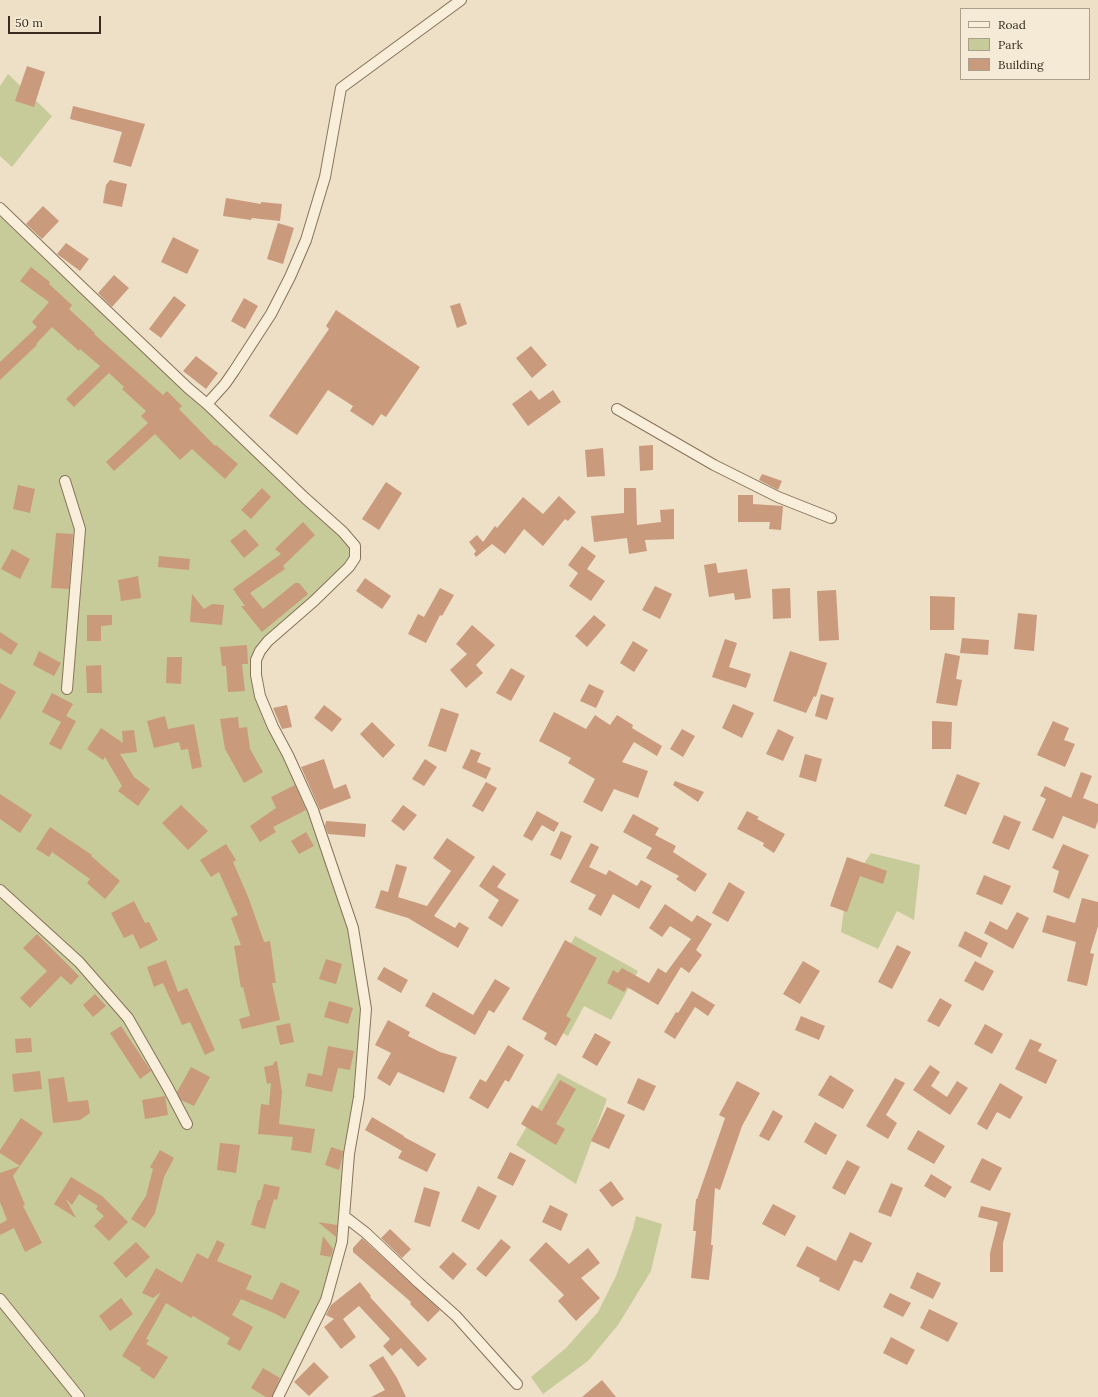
<!DOCTYPE html>
<html>
<head>
<meta charset="utf-8">
<style>
  body { margin:0 }
  #map { position:relative; width:1098px; height:1397px; overflow:hidden; background:#ede0c6; font-family:Lora,serif }
  canvas { display:block }
  .legend { position:absolute; left:960px; top:8px; width:130px; height:72px; box-sizing:border-box; background:#f5ead5; border:1px solid #aa9e8c; margin:0; padding:5px 7px; list-style:none; font-size:12px; color:#392b1f }
  .legend li { display:flex; align-items:center; gap:8px; height:20px }
  .legend b { width:20px; border:1px solid #aa9e8c }
  .scale { position:absolute; left:8px; top:16px; width:93px; height:18px; box-sizing:border-box; border:2px solid #392b1f; border-top:0; padding-left:5px; font-size:12px; line-height:14px; white-space:nowrap; color:#392b1f; -webkit-text-stroke:3px #f5ead5; paint-order:stroke }
</style>
</head>
<body>
<div id="map">
<canvas width="1098" height="1397"></canvas>
<ul class="legend">
<li><b style="height:5px;background:#f8eed9"></b>Road</li>
<li><b style="height:11px;background:#c7cb9a"></b>Park</li>
<li><b style="height:11px;background:#ca9a7d"></b>Building</li>
</ul>
<div class="scale">50 m</div>
</div>
<script>
const ctx = document.querySelector('canvas').getContext('2d');
ctx.lineJoin = 'round';
function fillPath(path, color) { ctx.fillStyle = color; ctx.fill(path, 'evenodd'); }
const toPath = rows => new Path2D(rows.map(r => 'M' + r).join(''));
function trace(path, color, width, dash) { ctx.strokeStyle = color; ctx.lineWidth = width; ctx.lineCap = dash ? 'butt' : 'round'; ctx.setLineDash(dash || []); ctx.stroke(path); }
fillPath(toPath([
  [8,74,52,116,12,167,0,156,0,86],
  [0,215,351,543,353,557,261,651,257,676,308,805,351,926,363,1009,354,1093,352,1185,346,1245,330,1302,309,1347,281,1397,0,1397],
  [871,853,920,865,914,920,897,911,878,949,841,932,845,902,861,868],
  [575,936,638,971,611,1020,584,1006,568,1036,531,1016],
  [558,1073,607,1099,576,1184,516,1145],
  [636,1216,662,1224,651,1271,618,1325,588,1361,543,1394,531,1377,566,1348,598,1312,616,1276,633,1229]
]), '#c7cb9a');
fillPath(toPath([
  [27,66,45,72,34,107,15,101],
  [73,106,145,124,131,167,113,162,122,132,70,119],
  [110,180,127,184,122,207,103,203,106,185],
  [226,198,261,204,261,202,282,204,280,221,252,218,251,220,223,216],
  [43,206,59,221,42,239,26,224],
  [278,223,294,228,283,264,267,259],
  [173,237,199,250,187,274,161,262],
  [66,243,89,259,80,271,57,254],
  [31,267,50,282,49,284,72,305,69,309,95,333,94,334,163,395,167,391,182,406,179,409,215,446,216,445,238,464,225,479,192,449,180,460,155,434,114,471,106,462,148,423,141,416,146,411,122,389,124,387,109,373,74,407,66,399,100,366,80,349,79,351,52,327,36,344,37,345,0,380,0,362,37,327,32,322,49,302,20,281],
  [114,275,129,288,112,307,98,293],
  [174,296,186,305,161,338,149,329],
  [244,298,258,306,245,329,231,321],
  [460,303,467,324,457,328,450,306],
  [336,310,420,367,386,417,381,414,373,426,350,411,353,406,328,390,297,435,269,416,329,329,326,326],
  [531,346,547,365,532,378,516,358],
  [196,356,218,373,206,389,183,371],
  [531,390,539,400,553,390,561,402,528,426,512,404],
  [653,445,653,470,640,471,639,446],
  [603,448,605,476,587,477,585,450],
  [762,474,782,481,778,490,759,480],
  [386,482,402,493,379,530,362,519],
  [18,485,35,489,30,513,13,509],
  [262,488,271,497,251,519,241,510],
  [624,488,636,488,637,525,661,522,660,510,674,509,674,539,645,540,647,551,629,554,627,538,594,542,591,516,624,513],
  [738,495,753,495,753,504,783,506,781,530,769,529,770,522,738,522],
  [559,496,576,512,568,521,565,519,543,546,524,529,505,554,492,544,476,557,474,554,476,551,469,542,477,535,483,542,495,526,497,528,523,497,543,514],
  [303,522,315,535,283,566,285,569,250,593,263,609,295,583,299,583,308,594,262,632,241,606,245,606,233,589,281,554,275,549],
  [245,529,259,545,244,558,230,541],
  [56,533,73,534,69,589,51,588],
  [582,546,596,556,587,569,605,581,591,601,569,586,578,573,568,565],
  [12,549,30,559,20,579,1,569],
  [159,556,190,559,189,570,158,567],
  [716,563,718,573,747,569,751,598,735,600,734,593,709,597,704,565],
  [138,576,141,598,121,601,118,580],
  [365,578,391,596,382,609,356,591],
  [655,586,672,594,660,619,642,610],
  [440,588,454,595,442,616,440,615,426,643,408,634,418,614,424,617],
  [790,588,791,618,773,619,772,589],
  [836,590,839,640,819,641,817,591],
  [192,594,204,609,212,604,224,605,222,625,190,622],
  [930,596,955,597,954,630,930,630],
  [1018,613,1037,615,1034,651,1014,649],
  [87,615,112,615,112,625,101,626,101,641,87,641],
  [594,615,606,625,587,647,575,636],
  [472,625,495,645,476,665,483,673,466,688,450,670,467,654,456,644],
  [0,632,18,644,11,655,0,648],
  [962,638,989,640,988,655,960,653],
  [725,639,737,643,729,667,751,674,746,688,712,677],
  [633,641,648,650,634,672,620,663],
  [247,645,248,664,242,664,245,691,228,692,226,666,222,666,220,647],
  [39,651,61,663,54,676,33,665],
  [790,651,827,663,816,697,814,696,806,713,773,701],
  [945,653,960,656,956,679,962,680,957,706,936,703],
  [167,657,182,657,181,684,166,683],
  [101,665,102,693,87,693,86,666],
  [511,668,525,676,511,701,496,693],
  [0,683,16,692,0,720],
  [589,684,604,691,596,708,580,701],
  [52,693,73,704,66,716,76,721,61,750,49,744,61,722,42,712],
  [821,694,834,698,827,720,815,716],
  [733,704,754,713,742,738,722,728],
  [287,705,292,727,282,729,273,708],
  [324,705,342,719,332,732,314,718],
  [441,708,459,714,446,752,428,746],
  [554,712,586,729,595,715,610,725,617,715,633,725,632,728,662,746,657,756,634,742,622,762,648,771,638,798,614,789,602,812,583,802,595,779,568,763,571,758,539,741],
  [165,716,168,729,194,724,202,767,192,769,188,749,181,750,179,742,154,748,147,721],
  [238,717,239,728,247,727,250,749,263,772,244,783,225,749,220,719],
  [932,721,952,722,951,749,932,749],
  [1053,721,1069,728,1064,740,1075,744,1065,767,1037,755],
  [372,722,395,745,383,758,360,734],
  [101,728,123,743,122,731,134,730,137,752,120,754,134,777,150,789,138,806,118,791,122,786,105,757,103,760,87,749],
  [682,729,695,736,683,757,670,749],
  [778,729,794,737,783,761,766,754],
  [471,749,481,753,477,762,491,768,486,779,462,768],
  [805,754,822,759,816,782,799,777],
  [324,759,334,789,346,784,351,798,320,810,301,767],
  [425,759,437,767,424,786,412,779],
  [1081,772,1092,776,1083,798,1098,804,1098,821,1095,829,1063,816,1053,839,1032,830,1046,799,1040,796,1045,786,1071,798],
  [957,774,980,783,966,815,944,806],
  [675,781,704,792,698,802,673,785],
  [486,782,497,788,483,812,472,806],
  [295,785,306,810,273,827,276,832,260,842,250,826,276,808,271,797],
  [0,794,32,815,20,833,0,819],
  [181,805,208,831,188,850,162,823],
  [403,805,417,815,404,831,391,821],
  [537,811,559,823,554,832,542,825,532,841,523,836],
  [747,811,759,817,757,819,785,834,774,853,763,846,764,843,737,829],
  [633,814,659,828,655,835,676,846,673,852,707,874,695,892,676,879,679,876,646,858,652,848,623,832],
  [1004,815,1021,822,1009,850,992,843],
  [326,821,366,824,365,837,328,834,325,826],
  [50,827,92,855,91,856,120,881,105,899,87,883,90,879,52,852,49,857,36,849],
  [561,831,572,836,561,860,550,855],
  [306,832,314,846,299,854,291,841],
  [447,838,475,857,434,916,455,928,459,922,469,928,458,948,408,918,375,908,381,890,388,892,396,864,407,867,398,897,427,906,451,871,433,858],
  [591,843,599,847,589,867,606,875,609,870,637,886,641,880,652,886,639,909,613,894,601,916,588,909,596,895,570,882],
  [226,844,236,860,233,862,249,899,264,942,270,941,276,983,272,983,280,1020,242,1029,239,1019,250,1016,243,987,241,988,234,946,241,945,231,918,238,915,219,872,211,877,200,860],
  [1063,844,1089,855,1069,899,1053,892,1059,871,1052,868],
  [847,857,887,871,883,884,860,876,847,912,830,906],
  [493,865,506,874,497,887,519,900,502,927,488,918,499,900,479,886],
  [984,875,1011,886,1002,905,976,894],
  [729,882,745,892,728,922,712,913],
  [1082,898,1098,902,1098,926,1090,953,1094,954,1087,986,1067,981,1076,942,1042,932,1047,915,1075,923],
  [134,901,145,923,149,922,158,940,140,949,133,934,124,938,111,913],
  [665,904,692,922,697,915,712,924,696,950,702,955,689,973,681,967,658,1005,627,987,624,992,607,983,613,970,618,973,622,968,649,983,658,968,666,973,691,939,670,926,662,937,649,928],
  [1017,912,1029,918,1013,949,984,933,990,921,1007,930],
  [965,931,988,943,981,958,958,946],
  [37,934,79,976,71,985,61,976,30,1008,20,998,47,971,23,948],
  [565,940,597,958,566,1016,571,1019,556,1046,544,1039,547,1033,522,1019],
  [897,945,911,952,892,989,878,982],
  [326,959,342,964,336,984,319,979],
  [166,960,178,992,187,988,215,1050,205,1055,190,1022,182,1025,163,983,154,987,147,967],
  [803,961,820,971,800,1004,783,994],
  [975,961,994,971,983,991,964,981],
  [384,967,408,980,401,993,377,979],
  [495,979,510,988,494,1013,489,1010,475,1035,425,1006,433,992,473,1015],
  [692,991,715,1005,708,1016,695,1007,675,1039,664,1032,676,1012,678,1013],
  [95,994,106,1006,93,1017,83,1005],
  [940,998,952,1005,939,1027,927,1021],
  [329,1001,353,1008,348,1024,324,1017],
  [801,1016,825,1026,819,1040,795,1030],
  [388,1020,410,1032,408,1036,440,1052,457,1057,444,1093,398,1072,390,1086,377,1078,391,1053,375,1045],
  [290,1023,294,1042,280,1045,276,1026],
  [985,1024,1003,1034,992,1054,974,1044],
  [121,1026,151,1071,140,1079,110,1033],
  [595,1033,611,1042,597,1066,582,1057],
  [31,1038,32,1052,16,1053,15,1039],
  [1030,1039,1042,1044,1038,1051,1057,1060,1046,1084,1015,1069],
  [508,1045,524,1055,509,1082,505,1080,488,1109,469,1098,480,1079,486,1082],
  [328,1046,354,1051,350,1070,338,1068,332,1092,305,1086,308,1073,322,1076],
  [277,1061,282,1092,279,1124,315,1129,311,1153,291,1150,293,1137,258,1134,261,1104,269,1105,271,1083,267,1084,264,1067,273,1065,274,1062],
  [930,1065,940,1072,931,1086,947,1097,957,1081,968,1088,950,1115,913,1090],
  [191,1067,210,1077,194,1106,181,1100,177,1092],
  [40,1071,42,1089,14,1092,12,1074],
  [830,1075,854,1090,843,1109,818,1095],
  [64,1077,68,1102,88,1100,90,1113,80,1120,53,1123,48,1079],
  [638,1078,656,1086,644,1111,627,1103],
  [895,1078,905,1083,886,1115,897,1123,888,1139,866,1126],
  [560,1080,576,1089,556,1124,565,1129,556,1145,521,1124,532,1105,542,1111],
  [737,1081,760,1093,742,1126,720,1190,715,1188,711,1245,713,1245,709,1280,691,1278,696,1231,693,1231,696,1199,697,1199,725,1118,719,1115],
  [1000,1083,1023,1097,1010,1119,997,1112,987,1130,977,1124],
  [165,1096,168,1115,145,1119,142,1100],
  [607,1107,625,1115,609,1149,591,1141],
  [773,1110,783,1116,769,1141,759,1136],
  [372,1117,404,1136,404,1137,436,1154,427,1172,398,1158,402,1151,365,1130],
  [21,1118,43,1133,13,1176,25,1205,23,1206,42,1243,25,1252,14,1228,0,1235,0,1224,7,1220,0,1202,0,1173,20,1166,0,1153,0,1150],
  [815,1122,837,1135,826,1155,804,1142],
  [918,1130,945,1146,934,1164,907,1149],
  [220,1143,240,1145,236,1173,217,1170],
  [331,1147,343,1151,342,1159,339,1170,325,1165],
  [160,1150,174,1158,164,1177,155,1213,145,1228,131,1219,146,1196,153,1169,150,1167],
  [510,1152,526,1160,513,1186,497,1178],
  [982,1158,1002,1168,990,1191,970,1182],
  [847,1160,860,1167,845,1195,832,1188],
  [931,1174,952,1187,945,1198,924,1186],
  [71,1177,102,1196,128,1222,109,1241,94,1226,104,1216,96,1209,98,1206,79,1194,72,1205,66,1199,76,1218,54,1204],
  [611,1181,624,1199,612,1207,599,1190],
  [891,1183,903,1188,891,1217,878,1212],
  [264,1184,280,1187,277,1200,274,1199,265,1229,251,1225,258,1200,260,1200],
  [478,1186,497,1196,479,1230,461,1221],
  [424,1187,440,1192,430,1227,414,1222],
  [773,1204,796,1216,785,1236,762,1224],
  [550,1205,568,1214,561,1231,542,1222],
  [981,1206,1011,1213,1003,1243,1003,1272,990,1272,990,1253,998,1222,978,1217],
  [318,1222,337,1225,336,1237],
  [390,1229,411,1249,402,1258,381,1238],
  [850,1232,872,1243,862,1263,854,1260,839,1291,819,1281,820,1278,796,1266,807,1246,836,1261],
  [323,1236,333,1249,331,1257,320,1255],
  [362,1238,440,1310,428,1322,410,1304,411,1302,353,1252,353,1248],
  [501,1239,511,1247,486,1277,476,1269],
  [217,1240,225,1244,217,1261,252,1276,246,1289,272,1300,281,1282,300,1291,285,1319,276,1314,241,1299,232,1315,253,1327,240,1351,227,1344,230,1338,193,1316,191,1318,166,1303,146,1339,149,1340,146,1344,168,1357,154,1379,140,1370,141,1368,122,1356,161,1292,153,1298,142,1293,156,1268,182,1283,197,1253,208,1259],
  [136,1242,150,1257,126,1278,113,1263],
  [546,1242,569,1264,588,1248,600,1263,581,1278,600,1298,576,1321,558,1301,564,1295,529,1260],
  [453,1252,467,1264,453,1280,439,1267],
  [917,1272,941,1283,933,1299,910,1288],
  [360,1282,371,1296,370,1297,427,1359,418,1367,401,1348,392,1356,383,1346,390,1339,359,1306,343,1319,356,1337,341,1349,324,1327,334,1319,326,1315,331,1305],
  [890,1293,911,1303,903,1317,883,1307],
  [121,1298,133,1314,110,1331,99,1316],
  [929,1309,958,1323,948,1342,920,1328],
  [891,1337,915,1350,907,1365,883,1353],
  [383,1356,397,1378,406,1397,371,1397,385,1390,369,1365],
  [314,1362,329,1377,309,1396,294,1382],
  [263,1368,280,1378,272,1397,266,1397,251,1388],
  [602,1380,616,1397,582,1397]
]), '#ca9a7d');
const minor = toPath([
  [0,208,84,289,188,388,207,404,305,498,343,532,355,546,355,558,349,567,314,601,268,641,260,651,256,660,256,675,260,696,273,727,288,755,313,810,353,928,366,1009,359,1097,349,1154,342,1242,326,1300,278,1397],
  [207,404,225,384,234,371,271,314,290,277,306,240,325,177,341,88,461,0],
  [617,409,714,465,778,497,831,518],
  [65,481,80,529,67,689],
  [0,890,79,962,128,1018,167,1086,187,1124],
  [344,1216,366,1233,419,1283,456,1316,517,1384],
  [0,1299,79,1397]
]);
trace(minor, '#88725c', 12);
trace(minor, '#f8eed9', 10);
</script>
</body>
</html>
